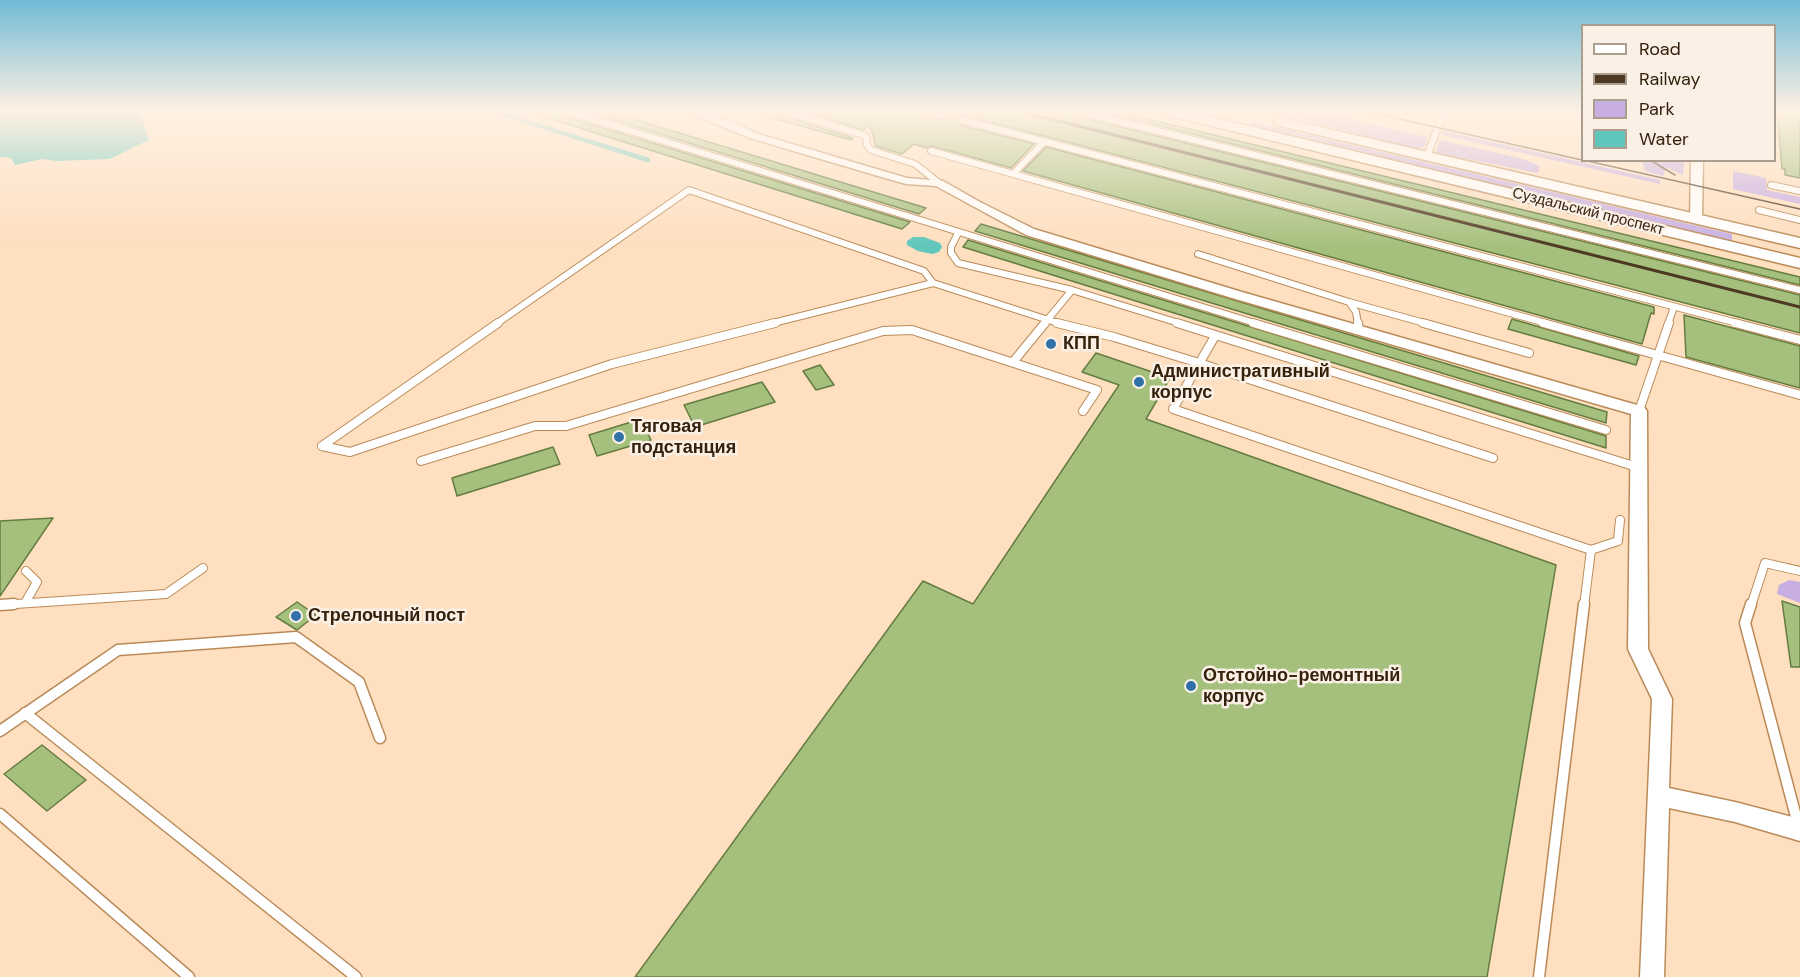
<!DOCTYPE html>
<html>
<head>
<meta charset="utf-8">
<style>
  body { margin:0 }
  #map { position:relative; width:1800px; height:977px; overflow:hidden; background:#fedfc0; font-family:"DM Sans",sans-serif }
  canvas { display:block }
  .legend { position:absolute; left:1581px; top:24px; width:195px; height:138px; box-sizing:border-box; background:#faf0e6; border:2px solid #ab9e8f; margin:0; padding:8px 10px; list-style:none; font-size:18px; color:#35220d }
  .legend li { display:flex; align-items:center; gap:12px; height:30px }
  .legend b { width:30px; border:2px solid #ab9e8f }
</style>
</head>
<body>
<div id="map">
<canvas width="1800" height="977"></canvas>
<ul class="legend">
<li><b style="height:8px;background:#fff"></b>Road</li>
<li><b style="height:8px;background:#4d3822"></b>Railway</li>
<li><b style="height:16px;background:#c7afe2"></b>Park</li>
<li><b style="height:16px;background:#60c5ba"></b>Water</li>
</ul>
</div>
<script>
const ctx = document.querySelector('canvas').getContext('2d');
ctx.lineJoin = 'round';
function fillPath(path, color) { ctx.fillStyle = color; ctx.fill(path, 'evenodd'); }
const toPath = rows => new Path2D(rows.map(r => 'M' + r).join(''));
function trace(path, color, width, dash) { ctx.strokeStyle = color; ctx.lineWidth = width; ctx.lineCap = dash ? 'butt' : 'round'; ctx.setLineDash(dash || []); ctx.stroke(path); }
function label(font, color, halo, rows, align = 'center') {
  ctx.font = font + ' "DM Sans",sans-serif'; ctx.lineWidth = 5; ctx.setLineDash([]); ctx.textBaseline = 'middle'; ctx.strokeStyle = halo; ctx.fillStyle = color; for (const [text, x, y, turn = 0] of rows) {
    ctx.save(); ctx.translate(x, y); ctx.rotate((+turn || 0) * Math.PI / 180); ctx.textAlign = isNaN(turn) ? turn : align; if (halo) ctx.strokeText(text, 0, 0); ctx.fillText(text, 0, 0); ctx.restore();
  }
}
fillPath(toPath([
  [1268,111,1315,111,1428,137,1425,146,1417,149],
  [1253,122,1732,234,1732,241,1247,124],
  [1444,131,1660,180,1660,184,1442,135],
  [1440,140,1520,158,1540,166,1538,173,1442,154,1436,152],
  [1642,161,1684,161,1683,175,1665,167,1664,176,1645,171],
  [1733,171,1766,178,1767,190,1800,197,1800,204,1733,189],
  [1789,580,1800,582,1800,603,1777,594,1779,585]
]), '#c7afe2');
fillPath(toPath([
  [0,111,139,111,149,140,110,159,56,161,42,159,15,165,11,158,0,157],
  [913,237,924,237,940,243,942,247,939,252,932,254,918,251,907,245,907,241]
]), '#60c5ba');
trace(toPath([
  [493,111,648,160]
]), '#60c5ba', 4.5);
const building = toPath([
  [539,111,561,111,564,116,910,222,902,229,538,115,539,111],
  [585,111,607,111,926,208,919,214,585,111],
  [766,111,780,111,783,116,853,138,851,140,765,116,766,111],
  [804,111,923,111,926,116,942,120,946,117,945,111,1072,111,1076,116,1800,295,1800,333,963,115,957,118,960,125,1034,144,1011,168,932,146,927,148,914,144,902,154,876,146,870,124,863,130,804,111],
  [1100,111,1115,111,1800,277,1800,285,1100,111],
  [1777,111,1800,111,1800,178,1785,175,1785,169,1782,169,1777,111],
  [1046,147,1654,307,1654,314,1651,313,1642,344,1023,171,1046,147],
  [981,224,1607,412,1606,423,975,231,981,224],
  [968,240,1606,436,1606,448,963,247,968,240],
  [1684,315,1800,346,1800,388,1686,357,1684,315],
  [1512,319,1639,356,1636,365,1508,329,1512,319],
  [1096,353,1170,378,1146,419,1556,565,1487,977,635,977,923,581,973,604,1119,385,1082,372,1096,353],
  [820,365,834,385,816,390,803,371,820,365],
  [762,382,775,402,695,427,684,405,762,382],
  [641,419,651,440,597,456,589,435,641,419],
  [553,447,560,464,457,496,452,478,553,447],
  [53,518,0,596,0,521,53,518],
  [1782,601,1800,607,1800,667,1791,667,1782,601],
  [297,602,316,615,297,630,276,617,297,602],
  [42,745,86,780,47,811,4,774,42,745]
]);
fillPath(building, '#a5c07d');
trace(building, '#657c41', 1.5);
const serviceFar2 = toPath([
  [566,111,1258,324],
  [785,111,866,136,867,145,871,150,915,164,939,183],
  [928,111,941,115],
  [1077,111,1800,290],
  [962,120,1741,324],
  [931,151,1549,324],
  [1427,156,1444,111],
  [1013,174,1044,142],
  [1771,185,1800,191],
  [1759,210,1800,220],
  [958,233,951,247,951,253,958,263,1072,290,1182,324],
  [1198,254,1349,302,1356,312,1358,324],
  [1349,302,1428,324],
  [496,324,689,190,924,271,933,283],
  [769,324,933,283,1061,324],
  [1044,324,1072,290],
  [1668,324,1674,307]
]);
const serviceFar1 = toPath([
  [1057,323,1114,337,1199,363,1493,458],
  [1177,323,1640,468],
  [1253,323,1606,430],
  [1358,323,1359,330],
  [1423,323,1529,353],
  [1543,323,1800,395],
  [1735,323,1800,340],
  [1215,336,1173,409,1591,550,1584,606],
  [1013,362,1045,323],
  [1639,411,1669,323],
  [322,446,350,452,612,364,775,323],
  [322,446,498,323],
  [421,461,535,426,566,426,883,331,912,330,1097,390,1083,411],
  [1591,550,1618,541,1620,520],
  [25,603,37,582,26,571],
  [0,605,166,594,203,568],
  [1751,606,1765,563,1800,571]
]);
const service = toPath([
  [1751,604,1745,623,1799,828],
  [0,605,14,604],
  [25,713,356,977],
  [0,731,118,650,296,637,359,682,380,738],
  [0,814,189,977],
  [1539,977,1584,604]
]);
const minor = toPath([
  [684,111,701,111,730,121,758,134,907,178,943,181,980,202,1034,229,1242,292,1644,407,1647,411,1648,649,1672,699,1669,788,1735,802,1800,819,1800,841,1735,822,1669,808,1664,977,1640,977,1652,699,1628,649,1631,414,1232,298,1026,235,936,186,906,184,878,176,750,138,684,111],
  [1691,160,1703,160,1702,219,1696,223,1690,219,1691,160]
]);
const secondary = toPath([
  [1159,111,1186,111,1800,258,1800,268,1166,115,1159,111],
  [1281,118,1800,238,1800,248,1276,125,1274,122,1276,119,1281,118]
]);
trace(serviceFar2, '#ba8b59', 8);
trace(serviceFar1, '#ba8b59', 10);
trace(service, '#ba8b59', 13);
trace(minor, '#ba8b59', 3);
trace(secondary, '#ba8b59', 3);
trace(serviceFar2, '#fff', 6);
trace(serviceFar1, '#fff', 8);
trace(service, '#fff', 10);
fillPath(minor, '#fff');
fillPath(secondary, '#fff');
trace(toPath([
  [1364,111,1582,160],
  [1578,111,1582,112],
  [1583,160,1800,209],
  [1650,160,1675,175]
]), '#4d3822', 1.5);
trace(toPath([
  [1019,111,1800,307]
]), '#4d3822', 3);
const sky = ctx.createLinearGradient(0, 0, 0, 248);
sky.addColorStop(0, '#71bbd6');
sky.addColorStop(0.45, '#fff1e3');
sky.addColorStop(1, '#fff1e300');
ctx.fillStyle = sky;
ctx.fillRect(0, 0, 1800, 248);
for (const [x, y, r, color] of [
  [1051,344,6,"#3072a8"],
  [1139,382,6,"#3072a8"],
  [619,437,6,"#3072a8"],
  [296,616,6,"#3072a8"],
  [1191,686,6,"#3072a8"]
]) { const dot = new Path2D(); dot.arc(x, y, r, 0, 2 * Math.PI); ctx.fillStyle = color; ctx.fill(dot); trace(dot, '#faf0e6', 2); }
label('15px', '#35220d', '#faf0e6', [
  ["Суздальский проспект",1588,212,14]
]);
label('bold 18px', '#35220d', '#faf0e6', [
  ["КПП",1063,344],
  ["Административный",1151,372],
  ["корпус",1151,393],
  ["Тяговая",631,427],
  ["подстанция",631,448],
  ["Стрелочный пост",308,616],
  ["Отстойно-ремонтный",1203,676],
  ["корпус",1203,697]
], 'left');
</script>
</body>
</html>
